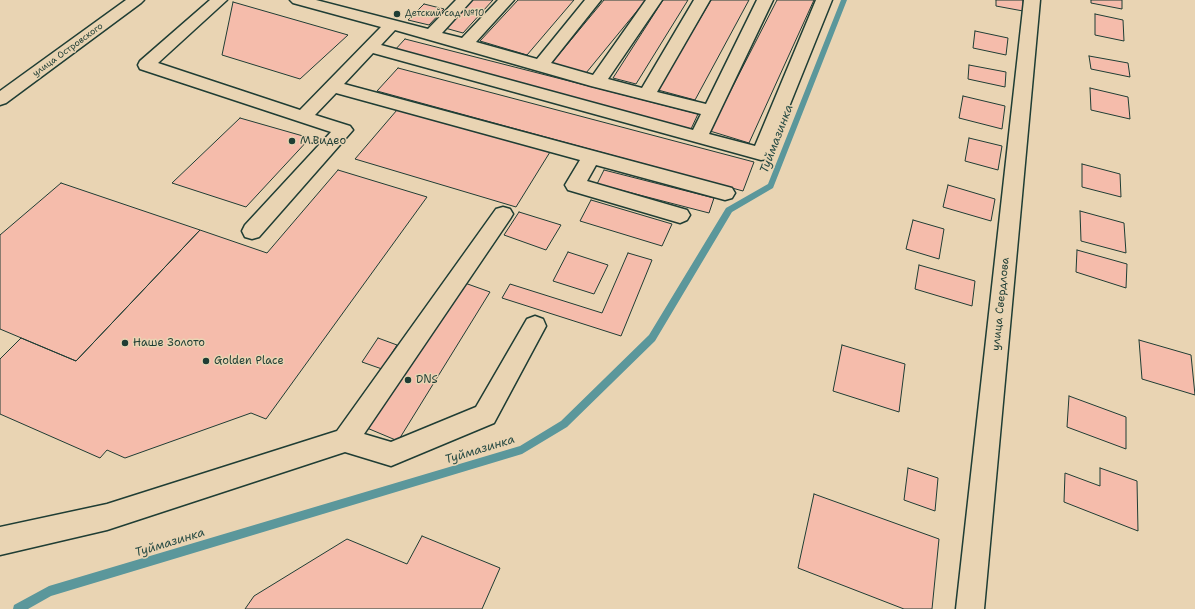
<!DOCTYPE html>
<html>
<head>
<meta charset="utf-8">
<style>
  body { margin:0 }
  canvas { display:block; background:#e9d4b3 }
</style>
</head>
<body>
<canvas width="1195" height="609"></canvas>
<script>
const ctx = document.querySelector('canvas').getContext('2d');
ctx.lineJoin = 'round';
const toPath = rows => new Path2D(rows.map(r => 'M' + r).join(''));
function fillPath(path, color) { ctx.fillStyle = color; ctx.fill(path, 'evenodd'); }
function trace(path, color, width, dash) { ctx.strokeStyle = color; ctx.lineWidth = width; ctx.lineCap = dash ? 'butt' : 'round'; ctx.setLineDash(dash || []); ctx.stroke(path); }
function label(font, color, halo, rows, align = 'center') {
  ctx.font = font + ' "Shantell Sans",sans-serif'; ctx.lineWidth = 3; ctx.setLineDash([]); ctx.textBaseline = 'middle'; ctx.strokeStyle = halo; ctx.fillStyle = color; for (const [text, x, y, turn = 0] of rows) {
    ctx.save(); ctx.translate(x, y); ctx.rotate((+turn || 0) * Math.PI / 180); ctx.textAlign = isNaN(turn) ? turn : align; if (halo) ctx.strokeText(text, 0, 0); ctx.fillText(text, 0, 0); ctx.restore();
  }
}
fillPath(toPath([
  [841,0,847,0,773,188,732,212,655,341,567,427,522,454,51,596,28,609,13,609,14,605,49,586,520,446,561,421,649,335,726,208,768,184,841,0]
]), '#5b979b');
const building = toPath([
  [472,0,493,0,463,33,445,28,472,0],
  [518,0,574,0,527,55,480,41,518,0],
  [604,0,646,0,586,73,551,64,604,0],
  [663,0,688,0,636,84,613,78,663,0],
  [711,0,749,0,695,100,658,90,711,0],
  [777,0,814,0,749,143,710,131,777,0],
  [996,0,1023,0,1023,11,996,6,996,0],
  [1091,0,1122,0,1122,9,1091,3,1091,0],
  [233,2,348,35,300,79,222,55,233,2],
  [424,4,444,9,429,25,408,20,424,4],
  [1095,14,1123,20,1124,41,1095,35,1095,14],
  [975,31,1008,38,1006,55,973,48,975,31],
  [405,39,698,114,691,129,394,51,405,39],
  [1089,56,1128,63,1130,77,1091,69,1089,56],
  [969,65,1006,72,1005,87,968,79,969,65],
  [398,68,754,162,743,191,377,91,398,68],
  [1090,88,1128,97,1130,119,1091,110,1090,88],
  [963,96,1005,106,1002,129,959,118,963,96],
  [397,110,550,152,516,207,355,159,397,110],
  [240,118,310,138,246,207,172,183,240,118],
  [969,138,1002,146,998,170,965,161,969,138],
  [1082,164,1120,174,1121,197,1082,187,1082,164],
  [338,170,427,197,266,419,251,413,125,458,107,450,100,458,0,414,0,359,21,338,76,361,200,230,267,253,338,170],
  [604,170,714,198,709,213,597,184,604,170],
  [61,183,200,230,76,361,0,329,0,235,61,183],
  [948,185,995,199,991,221,943,207,948,185],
  [591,200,672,224,662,246,580,221,591,200],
  [1080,211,1124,223,1126,253,1081,241,1080,211],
  [519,212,561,225,546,250,504,235,519,212],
  [913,220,944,229,939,259,906,249,913,220],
  [1077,250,1127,264,1126,288,1076,272,1077,250],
  [568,252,608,265,594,294,553,281,568,252],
  [628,253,652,260,621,336,502,298,510,284,602,313,628,253],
  [919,265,975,281,972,306,915,289,919,265],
  [462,282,490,292,398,441,367,428,462,282],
  [378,338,397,345,382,369,362,362,378,338],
  [1139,340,1191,355,1195,395,1142,379,1139,340],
  [842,345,905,364,899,412,833,391,842,345],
  [1069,396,1126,417,1126,449,1067,427,1069,396],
  [908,468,938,478,935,511,904,500,908,468],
  [1100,468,1137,481,1138,531,1064,502,1065,473,1100,486,1100,468],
  [814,494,939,539,932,609,904,609,798,568,814,494],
  [422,536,500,568,482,609,245,609,254,596,347,539,407,564,422,536]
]);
fillPath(building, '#f5bcab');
trace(building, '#1f3d34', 1);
const minor = toPath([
  [210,0,227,0,158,63,300,110,381,27,293,3,290,0,316,0,428,29,456,0,472,0,442,33,462,38,498,0,514,0,476,42,537,59,585,0,601,0,551,63,593,75,646,0,662,0,608,79,642,88,694,0,710,0,657,92,706,104,757,0,773,0,709,134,755,146,816,0,832,0,770,154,768,159,761,160,373,53,344,84,732,188,735,193,732,198,725,200,596,165,587,181,687,210,690,215,687,220,680,223,568,190,565,185,580,160,336,93,315,115,350,126,353,130,259,237,252,239,245,237,242,231,245,225,331,132,140,69,138,65,140,61,210,0],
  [395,30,591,86,701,114,693,130,381,45,395,30],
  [1024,0,1040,0,984,609,956,609,1024,0],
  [503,207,510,209,513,214,510,219,364,434,391,442,476,407,527,319,535,316,543,319,546,326,494,423,391,466,345,452,107,530,0,555,0,527,107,504,337,431,496,209,503,207]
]);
const major = toPath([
  [126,0,144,0,141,3,6,103,0,105,0,91,126,0]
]);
trace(minor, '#1f3d34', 3);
trace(major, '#1f3d34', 3);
fillPath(minor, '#e9d4b3');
fillPath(major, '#e9d4b3');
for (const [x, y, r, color] of [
  [397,14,4,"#1f3d34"],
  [292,141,4,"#1f3d34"],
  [125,343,4,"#1f3d34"],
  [206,361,4,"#1f3d34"],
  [408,380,4,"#1f3d34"]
]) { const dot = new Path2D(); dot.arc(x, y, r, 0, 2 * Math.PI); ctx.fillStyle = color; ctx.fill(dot); trace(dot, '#e9d4b3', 1.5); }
label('9px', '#1f3d34', '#e9d4b3', [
  ["Детский сад №10",405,14]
], 'left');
label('9px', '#1f3d34', '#e9d4b3', [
  ["улица Островского",68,50,-36]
]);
label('11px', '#1f3d34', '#e9d4b3', [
  ["М.Видео",300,141],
  ["Наше Золото",133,343],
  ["Golden Place",214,361],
  ["DNS",416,380]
], 'left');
label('11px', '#1f3d34', '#e9d4b3', [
  ["улица Свердлова",1001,304,-84]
]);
label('italic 12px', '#294c45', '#e9d4b3', [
  ["Туймазинка",777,139,-69],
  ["Туймазинка",480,450,-17],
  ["Туймазинка",170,543,-17]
]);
</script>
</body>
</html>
